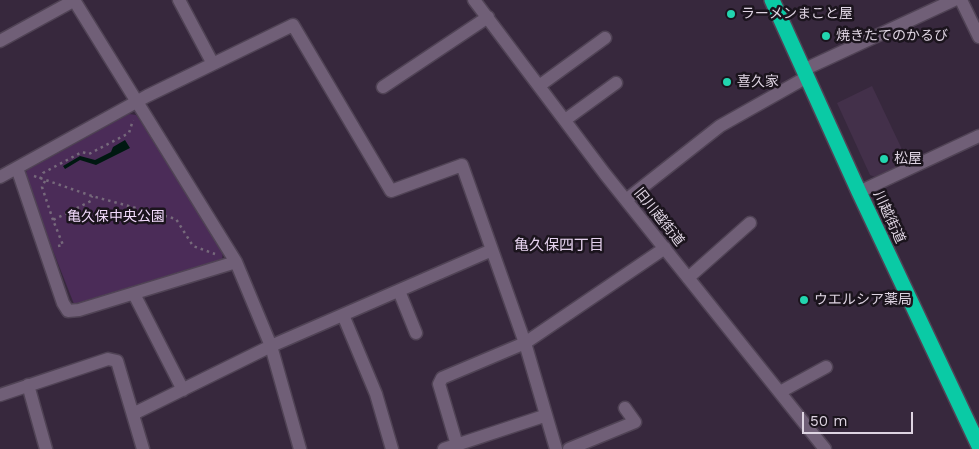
<!DOCTYPE html>
<html>
<head>
<meta charset="utf-8">
<style>
  body { margin:0 }
  #map { position:relative; width:979px; height:449px; overflow:hidden; background:#37283d; font-family:"Work Sans",sans-serif }
  canvas { display:block }
  .scale { position:absolute; left:802px; top:412px; width:111px; height:22px; box-sizing:border-box; border:2px solid #ded4e2; border-top:0; padding-left:6px; font-size:15px; line-height:18px; white-space:nowrap; color:#ded4e2; -webkit-text-stroke:4px #1b141d; paint-order:stroke }
</style>
</head>
<body>
<div id="map">
<canvas width="979" height="449"></canvas>
<div class="scale">50 m</div>
</div>
<script>
const ctx = document.querySelector('canvas').getContext('2d');
ctx.lineJoin = 'round';
function fillPath(path, color) { ctx.fillStyle = color; ctx.fill(path, 'evenodd'); }
const toPath = rows => new Path2D(rows.map(r => 'M' + r).join(''));
function trace(path, color, width, dash) { ctx.strokeStyle = color; ctx.lineWidth = width; ctx.lineCap = dash ? 'butt' : 'round'; ctx.setLineDash(dash || []); ctx.stroke(path); }
function label(font, color, halo, rows, align = 'center') {
  ctx.font = font + ' "Work Sans","Noto Sans JP",sans-serif'; ctx.lineWidth = 5; ctx.setLineDash([]); ctx.textBaseline = 'middle'; ctx.strokeStyle = halo; ctx.fillStyle = color; for (const [text, x, y, turn = 0] of rows) {
    ctx.save(); ctx.translate(x, y); ctx.rotate((+turn || 0) * Math.PI / 180); ctx.textAlign = isNaN(turn) ? turn : align; if (halo) ctx.strokeText(text, 0, 0); ctx.fillText(text, 0, 0); ctx.restore();
  }
}
fillPath(toPath([
  [872,86,908,162,875,177,870,175,837,103]
]), '#43304a');
fillPath(toPath([
  [129,114,136,115,139,119,223,252,222,259,74,304,24,177,27,170]
]), '#4b2c58');
fillPath(toPath([
  [125,140,130,148,96,165,80,160,65,169,63,166,80,156,95,160,111,152,113,147]
]), '#001811');
const minor = toPath([
  [74,0,236,262,271,346,300,449],
  [179,0,213,64],
  [474,0,605,174,825,449],
  [961,0,979,37],
  [0,41,75,0],
  [803,70,954,0],
  [539,86,605,38],
  [383,87,488,17],
  [565,120,616,83],
  [17,168,63,303,68,311,79,310,236,262],
  [0,177,147,96,293,25,391,191,462,165,525,343,556,449],
  [859,192,979,136],
  [626,200,720,126,807,77],
  [688,278,750,223],
  [399,291,416,333],
  [134,294,183,390],
  [343,315,376,394,392,449],
  [28,385,46,449],
  [780,392,826,367],
  [0,395,108,359,117,361,143,449],
  [133,414,271,346,492,250],
  [457,445,439,384,442,378,525,343,665,248],
  [444,449,544,416],
  [569,449,635,422,625,408]
]);
const highway = toPath([
  [772,0,859,192,979,446]
]);
trace(minor, '#504355', 15);
trace(highway, '#504355', 18);
trace(toPath([
  [34,176,92,196,176,219,193,246,215,254],
  [40,179,43,173,82,152,89,154,129,133,133,120],
  [45,181,42,187,53,220],
  [58,246,63,245,53,220,91,201,92,196]
]), '#76697b', 2.5, [2.5, 4]);
trace(minor, '#705f77', 12);
trace(highway, '#0acaa5', 15);
for (const [x, y, r, color] of [
  [731,14,5,"#22d5af"],
  [826,36,5,"#22d5af"],
  [727,82,5,"#22d5af"],
  [884,159,5,"#22d5af"],
  [804,300,5,"#22d5af"]
]) { const dot = new Path2D(); dot.arc(x, y, r, 0, 2 * Math.PI); ctx.fillStyle = color; ctx.fill(dot); trace(dot, '#1b141d', 2); }
label('14px', '#ded4e2', '#1b141d', [
  ["ラーメンまこと屋",741,14],
  ["焼きたてのかるび",836,36],
  ["喜久家",737,82],
  ["松屋",894,159],
  ["ウエルシア薬局",814,300]
], 'left');
label('14px', '#f1d9fb', '#1b141d', [
  ["亀久保中央公園",116,217]
]);
label('14px', '#ded4e2', '#1b141d', [
  ["旧川越街道",659,217,51],
  ["川越街道",889,217,65]
]);
label('15px', '#e4d1ed', '#1b141d', [
  ["亀久保四丁目",559,246]
]);
</script>
</body>
</html>
